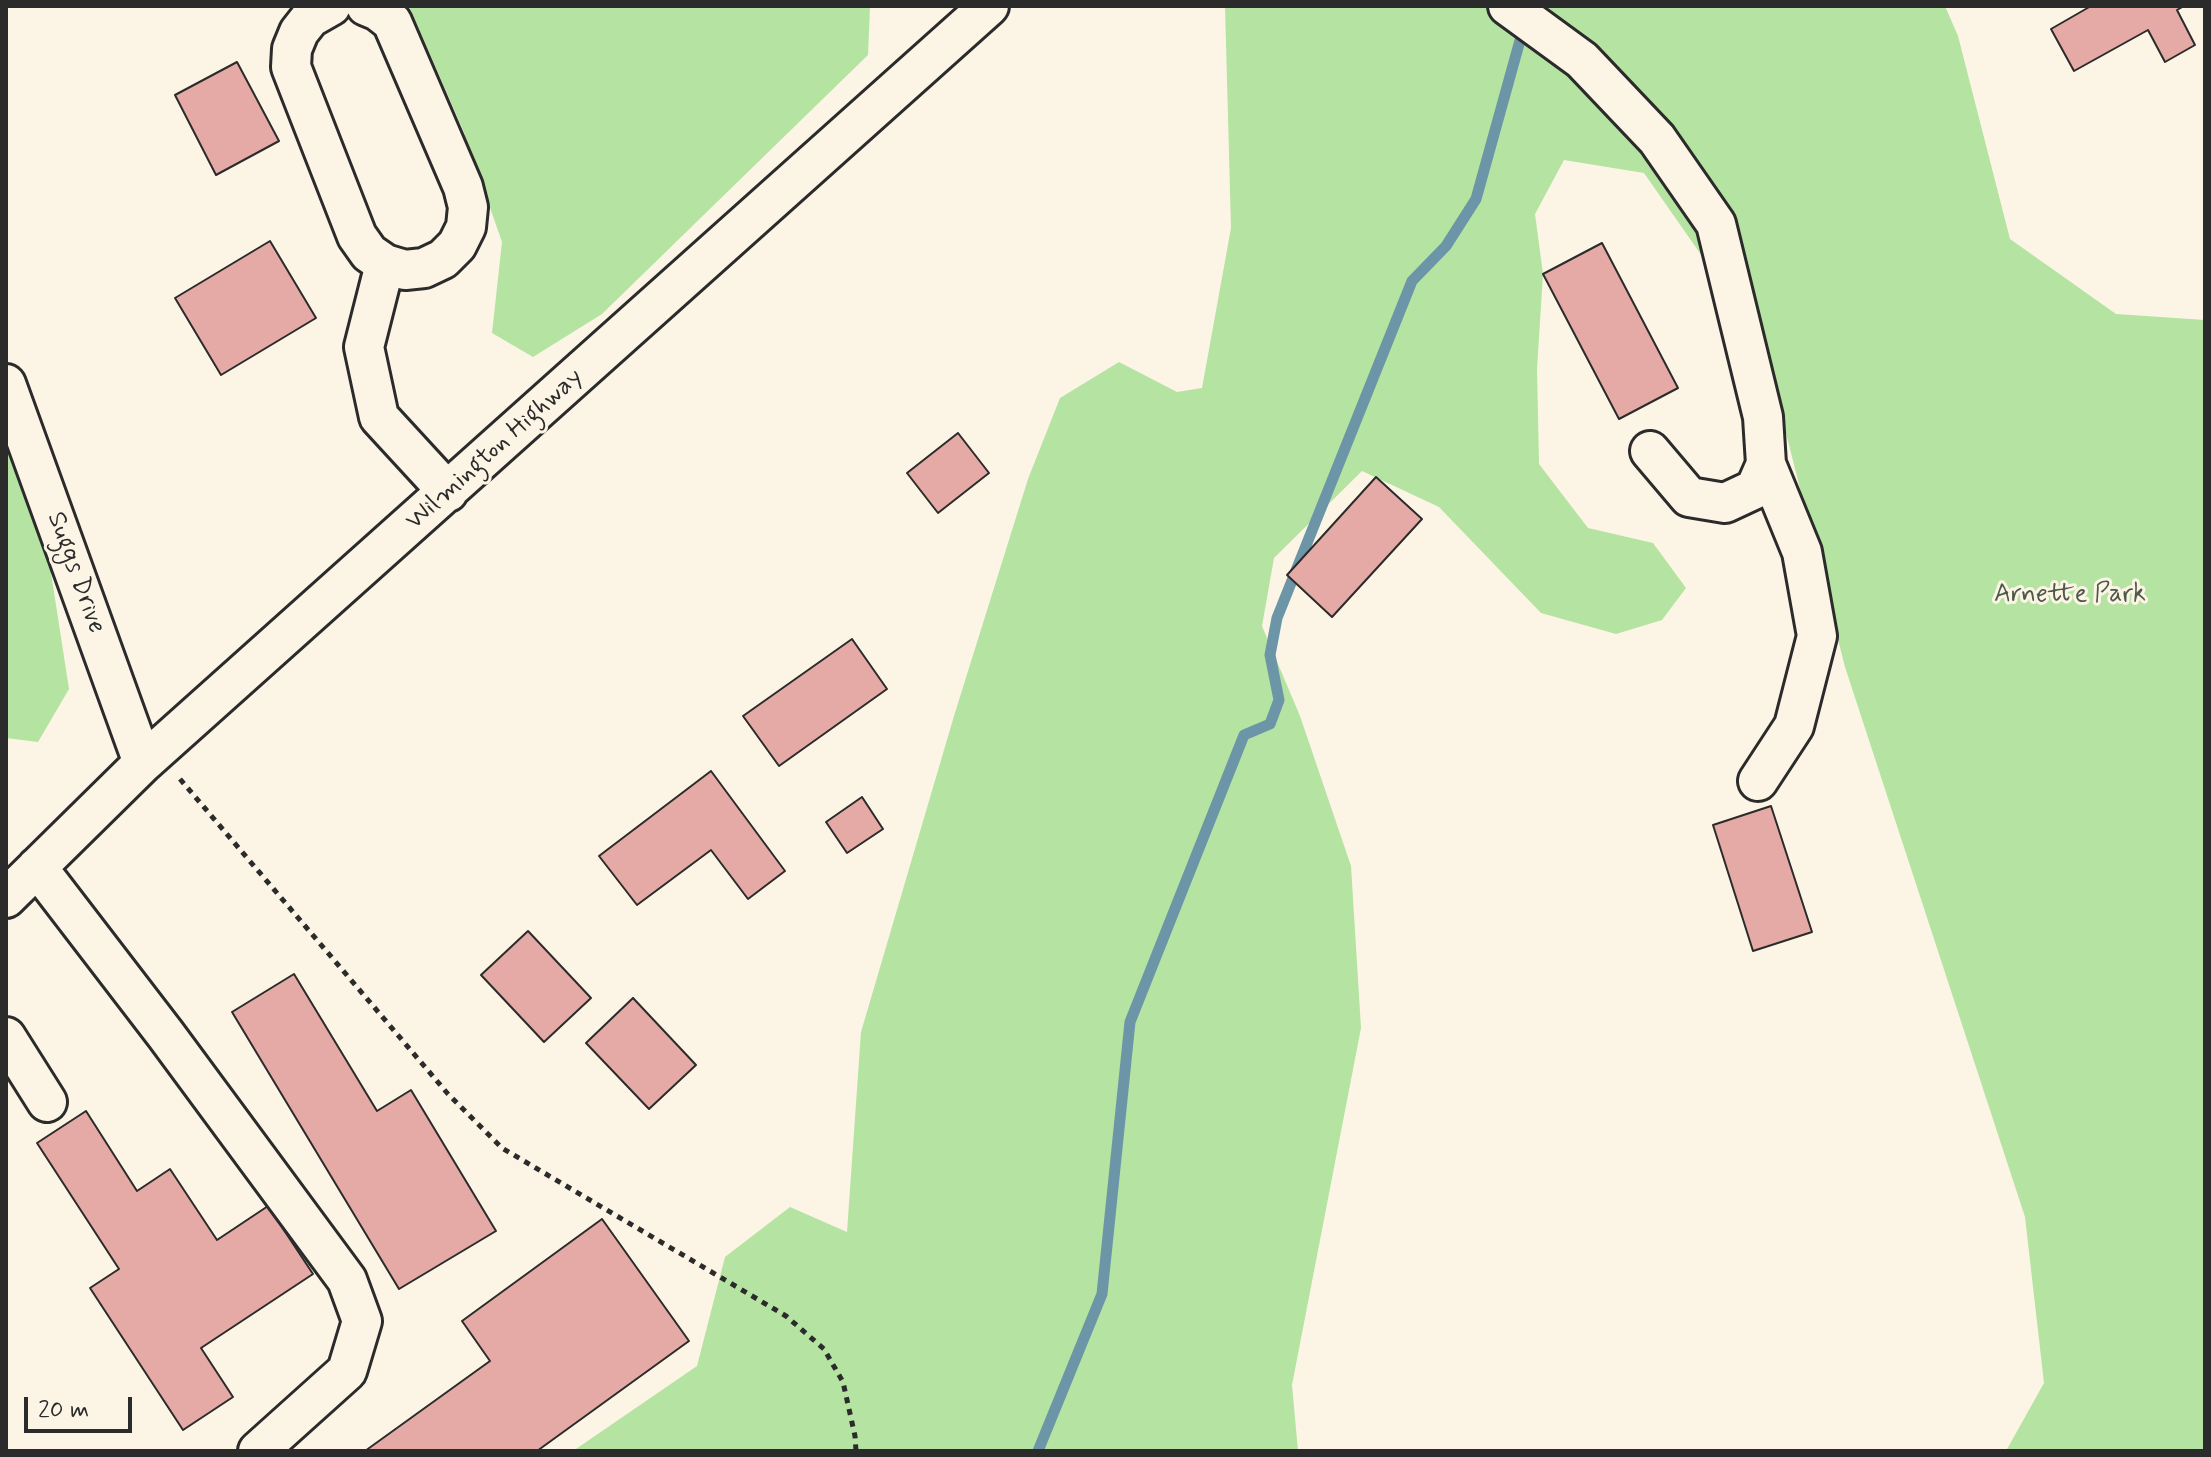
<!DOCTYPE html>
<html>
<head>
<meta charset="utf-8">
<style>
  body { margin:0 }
  #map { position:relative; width:2211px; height:1457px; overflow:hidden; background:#fcf5e5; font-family:Mynerve,sans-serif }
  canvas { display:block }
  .frame { position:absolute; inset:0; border:8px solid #2b2b2b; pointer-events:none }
  .scale { position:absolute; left:24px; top:1397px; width:108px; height:36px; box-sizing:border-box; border:4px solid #2b2b2b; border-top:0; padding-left:10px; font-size:24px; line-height:28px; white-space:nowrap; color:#2b2b2b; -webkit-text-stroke:6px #fcf5e5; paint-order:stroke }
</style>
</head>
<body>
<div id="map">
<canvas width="2211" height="1457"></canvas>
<div class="frame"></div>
<div class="scale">20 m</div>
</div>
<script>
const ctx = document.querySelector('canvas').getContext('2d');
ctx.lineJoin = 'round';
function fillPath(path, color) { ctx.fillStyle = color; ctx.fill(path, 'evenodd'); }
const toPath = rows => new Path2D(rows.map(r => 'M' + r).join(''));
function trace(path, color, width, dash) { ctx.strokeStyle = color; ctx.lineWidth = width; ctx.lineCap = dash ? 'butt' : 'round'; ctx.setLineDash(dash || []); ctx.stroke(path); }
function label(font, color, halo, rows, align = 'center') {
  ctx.font = font + ' Mynerve,sans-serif'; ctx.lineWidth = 6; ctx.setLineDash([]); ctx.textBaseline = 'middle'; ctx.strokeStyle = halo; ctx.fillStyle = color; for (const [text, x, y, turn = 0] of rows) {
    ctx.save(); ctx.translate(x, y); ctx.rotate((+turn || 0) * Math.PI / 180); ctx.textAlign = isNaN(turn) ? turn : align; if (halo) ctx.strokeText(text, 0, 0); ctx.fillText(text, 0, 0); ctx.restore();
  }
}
fillPath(toPath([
  [409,6,870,6,868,55,602,314,533,357,492,333,502,242,463,130],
  [1225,6,1945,6,1958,36,2010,239,2116,314,2205,320,2205,1451,2006,1451,2044,1383,2025,1217,1845,667,1786,433,1720,282,1644,173,1564,160,1535,214,1543,274,1537,369,1539,464,1588,528,1653,543,1686,588,1662,620,1616,634,1541,613,1439,507,1362,471,1274,558,1262,626,1300,716,1351,866,1361,1028,1292,1385,1298,1451,573,1451,697,1366,725,1257,790,1207,847,1232,861,1032,954,716,1028,479,1060,398,1119,362,1177,392,1202,388,1231,228],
  [6,447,49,560,69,689,38,742,6,738]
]), '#b4e3a2');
trace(toPath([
  [1038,1451,1102,1294,1130,1022,1244,735,1270,724,1279,700,1270,655,1277,618,1412,281,1446,246,1476,199,1524,26]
]), '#6c95a7', 11);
const building = toPath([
  [2091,6,2184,6,2177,10,2195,45,2165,62,2148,30,2074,71,2051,29,2091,6],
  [237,62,279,141,216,175,175,95,237,62],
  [270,241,316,318,221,375,175,298,270,241],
  [1602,243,1678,388,1619,419,1543,274,1602,243],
  [958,433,989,473,938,513,907,473,958,433],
  [1376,477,1422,519,1332,617,1287,575,1376,477],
  [852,639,887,689,779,766,743,716,852,639],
  [711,771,785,871,748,899,711,850,637,905,599,856,711,771],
  [862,797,883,829,847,853,826,822,862,797],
  [1771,806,1812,932,1753,951,1713,825,1771,806],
  [528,931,591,998,544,1042,481,975,528,931],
  [294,974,377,1111,411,1090,496,1231,399,1289,232,1012,294,974],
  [633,998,696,1065,649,1109,586,1043,633,998],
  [86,1111,137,1191,170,1169,217,1240,268,1206,313,1274,201,1348,233,1397,183,1430,90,1288,119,1269,37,1143,86,1111],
  [602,1219,689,1341,537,1451,365,1451,490,1361,462,1321,602,1219]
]);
fillPath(building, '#e5aaa5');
trace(building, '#2b2b2b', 2);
const minor = toPath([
  [331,6,310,18,299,32,292,49,291,67,357,236,369,253,385,264,405,270,424,268,443,259,457,245,466,227,468,207,463,187,392,22,378,11,366,6],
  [1508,6,1582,60,1657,139,1716,224,1763,417,1766,464,1755,489,1725,503,1689,497,1650,451],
  [385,264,364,347,379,417,448,492],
  [6,384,143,763],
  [1758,781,1794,726,1817,636,1802,552,1766,464],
  [37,867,166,1035,347,1280,362,1321,347,1371,258,1451],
  [6,898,143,763,989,6],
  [6,1037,47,1102]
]);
trace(minor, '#2b2b2b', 44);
trace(toPath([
  [180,779,448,1094,502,1148,786,1316,824,1349,843,1382,855,1436,856,1451]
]), '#2b2b2b', 5, [6, 6]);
trace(minor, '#fcf5e5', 38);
label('26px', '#2b2b2b', '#fcf5e5', [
  ["Wilmington Highway",495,450,-42],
  ["Suggs Drive",75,573,70]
]);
label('26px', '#4d5949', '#fcf5e5', [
  ["Arnette Park",2070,596]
]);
</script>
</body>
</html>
